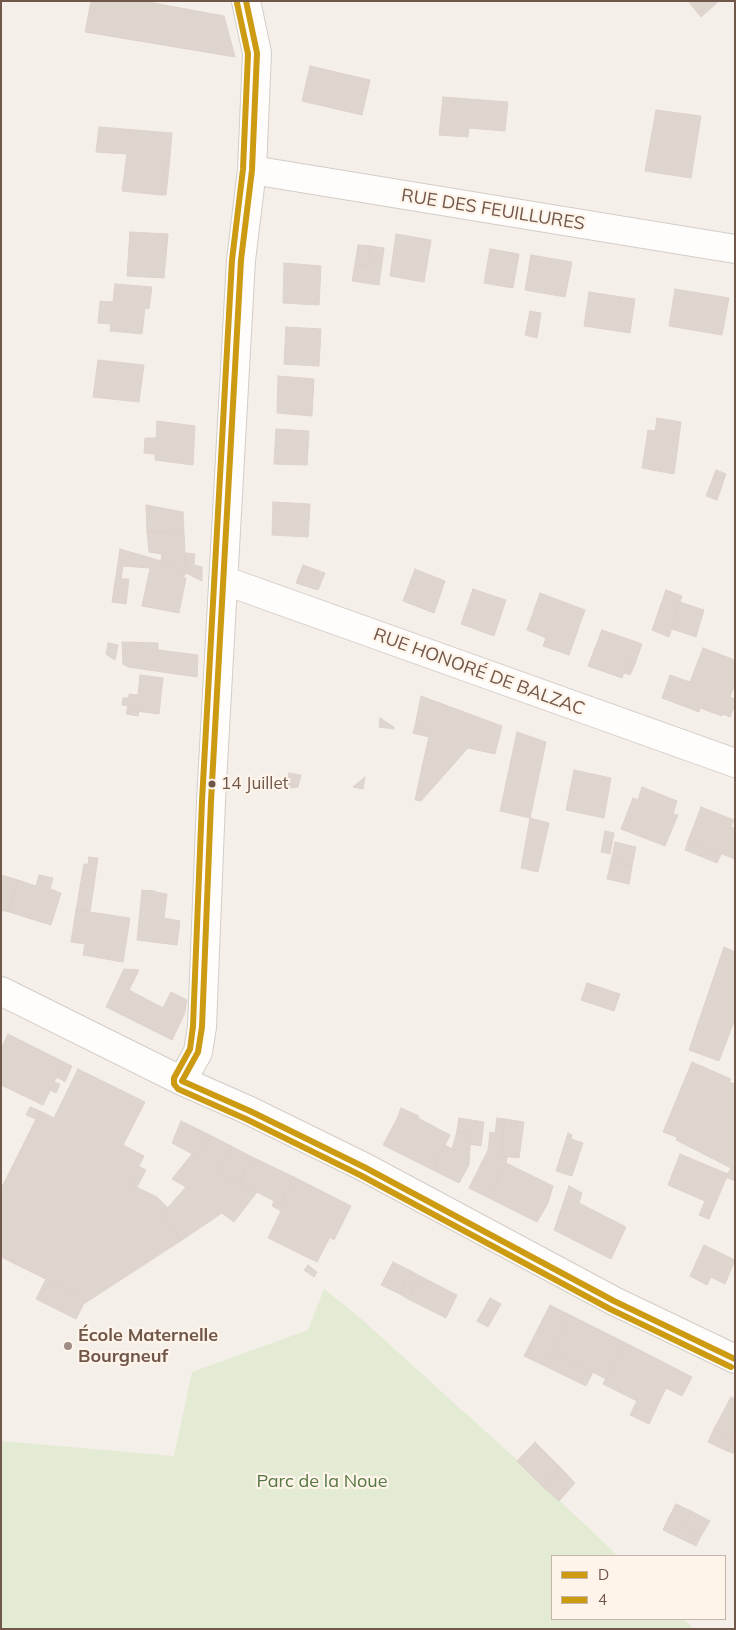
<!DOCTYPE html>
<html>
<head>
<meta charset="utf-8">
<style>
  body { margin:0 }
  #map { position:relative; width:736px; height:1630px; overflow:hidden; background:#f5efe9; font-family:Mulish,sans-serif }
  canvas { display:block }
  .frame { position:absolute; inset:0; border:2px solid #71564a; pointer-events:none }
  .legend { position:absolute; left:551px; top:1555px; width:175px; height:65px; box-sizing:border-box; background:#fef4e9; border:1px solid #c6b5a9; margin:0; padding:6px 9px; list-style:none; font-size:15px; color:#71564a }
  .legend li { display:flex; align-items:center; gap:10px; height:25px }
  .legend b { width:25px; border:1px solid #c6b5a9 }
</style>
</head>
<body>
<div id="map">
<canvas width="736" height="1630"></canvas>
<div class="frame"></div>
<ul class="legend">
<li><b style="height:6px;background:#cc9b12"></b>D</li>
<li><b style="height:6px;background:#cc9b12"></b>4</li>
</ul>
</div>
<script>
const ctx = document.querySelector('canvas').getContext('2d');
ctx.lineJoin = 'round';
function fillPath(path, color) { ctx.fillStyle = color; ctx.fill(path, 'evenodd'); }
const toPath = rows => new Path2D(rows.map(r => 'M' + r).join(''));
function trace(path, color, width, dash) { ctx.strokeStyle = color; ctx.lineWidth = width; ctx.lineCap = dash ? 'butt' : 'round'; ctx.setLineDash(dash || []); ctx.stroke(path); }
function label(font, color, halo, rows, align = 'center') {
  ctx.font = font + ' Mulish,sans-serif'; ctx.lineWidth = 4.5; ctx.setLineDash([]); ctx.textBaseline = 'middle'; ctx.strokeStyle = halo; ctx.fillStyle = color; for (const [text, x, y, turn = 0] of rows) {
    ctx.save(); ctx.translate(x, y); ctx.rotate((+turn || 0) * Math.PI / 180); ctx.textAlign = isNaN(turn) ? turn : align; if (halo) ctx.strokeText(text, 0, 0); ctx.fillText(text, 0, 0); ctx.restore();
  }
}
fillPath(toPath([
  [324,1289,358,1316,516,1459,618,1556,552,1556,552,1619,684,1619,694,1629,1,1629,1,1441,174,1456,192,1372,308,1330]
]), '#e3ebd4');
const building = toPath([
  [91,1,143,1,224,16,235,57,85,32,91,1],
  [688,1,719,1,701,17,688,1],
  [310,66,370,80,362,115,302,101,310,66],
  [443,97,508,102,505,131,469,128,468,137,439,135,443,97],
  [656,110,701,116,691,178,645,171,656,110],
  [99,127,172,133,169,167,164,167,161,195,122,191,127,154,96,152,99,127],
  [164,167,169,167,166,195,161,195,164,167],
  [130,232,168,234,164,278,127,276,130,232],
  [396,234,431,240,424,282,390,276,396,234],
  [358,245,371,246,367,266,355,264,358,245],
  [371,246,384,248,379,285,352,281,355,264,367,266,371,246],
  [490,249,519,254,513,288,484,283,490,249],
  [531,255,572,262,565,297,525,290,531,255],
  [284,263,321,266,319,305,283,303,284,263],
  [115,284,152,287,149,309,145,308,142,334,110,331,111,324,98,323,100,301,113,302,115,284],
  [675,289,729,298,722,335,669,326,675,289],
  [589,292,635,299,630,333,584,326,589,292],
  [530,311,541,313,537,338,525,335,530,311],
  [286,327,321,329,319,366,284,364,286,327],
  [98,360,144,365,139,402,93,397,98,360],
  [278,376,314,379,312,416,277,413,278,376],
  [657,418,681,422,674,474,642,468,648,430,655,431,657,418],
  [157,421,195,426,193,465,155,460,155,454,144,453,145,438,156,438,157,421],
  [276,429,309,431,307,465,274,464,276,429],
  [716,470,726,474,717,500,706,496,716,470],
  [273,502,310,504,308,537,272,535,273,502],
  [146,505,183,512,184,533,147,532,146,505],
  [147,532,184,533,186,573,161,561,162,554,149,552,147,532],
  [120,549,161,561,186,573,183,578,186,578,179,613,142,606,150,568,123,566,121,579,129,579,126,604,112,602,120,549],
  [185,553,195,554,194,565,202,567,202,581,186,573,185,553],
  [303,565,325,573,318,590,296,583,303,565],
  [415,569,445,581,434,613,403,601,415,569],
  [473,589,506,600,494,636,461,624,473,589],
  [666,590,682,596,669,637,652,630,666,590],
  [540,593,585,610,569,655,543,646,546,638,527,630,540,593],
  [680,602,704,610,696,637,672,629,680,602],
  [602,630,642,644,635,664,628,662,622,678,588,666,602,630],
  [122,642,158,643,158,650,198,655,197,677,128,667,123,664,122,642],
  [108,643,118,645,115,660,106,654,108,643],
  [703,648,735,660,735,684,730,697,735,699,735,705,730,717,723,714,722,716,700,708,699,712,662,698,670,675,690,682,703,648],
  [628,662,635,664,630,675,624,673,628,662],
  [140,675,163,678,159,714,127,710,128,706,122,705,123,698,129,698,129,694,138,695,140,675],
  [421,696,502,726,495,754,468,748,421,801,415,800,422,767,431,758,426,750,430,731,415,726,421,696],
  [127,710,139,712,138,716,126,714,127,710],
  [380,718,394,727,394,729,379,727,380,718],
  [415,726,430,731,429,737,413,733,415,726],
  [517,732,546,742,530,818,500,811,517,732],
  [426,750,431,758,422,767,426,750],
  [574,770,611,778,604,818,566,810,574,770],
  [289,773,301,775,298,787,285,789,289,773],
  [365,777,363,789,353,787,365,777],
  [642,787,677,801,673,814,678,815,665,846,621,829,633,798,638,800,642,787],
  [701,807,734,820,731,827,735,828,735,859,688,841,701,807],
  [530,818,549,823,538,872,521,868,530,818],
  [605,831,614,833,610,854,601,852,605,831],
  [688,841,721,854,717,863,685,850,688,841],
  [615,842,636,847,632,866,611,862,615,842],
  [89,857,98,858,90,912,76,910,84,864,88,864,89,857],
  [611,862,632,866,629,884,607,879,611,862],
  [1,875,18,880,9,912,1,910,1,875],
  [39,875,53,878,50,889,61,893,51,925,9,912,18,880,36,886,39,875],
  [142,890,155,891,155,892,167,894,164,918,180,921,177,945,137,940,142,890],
  [76,910,130,918,123,962,83,955,85,944,71,942,76,910],
  [724,947,735,952,735,1019,719,1061,689,1050,724,947],
  [124,969,139,970,129,990,163,1008,171,992,187,1000,184,1015,172,1040,106,1007,124,969],
  [587,983,620,994,614,1011,581,1000,587,983],
  [8,1034,64,1062,43,1105,1,1085,1,1049,8,1034],
  [64,1062,72,1066,65,1082,57,1077,64,1062],
  [692,1062,731,1079,729,1082,735,1084,735,1181,726,1177,731,1168,676,1140,677,1137,663,1132,692,1062],
  [78,1069,145,1102,123,1145,144,1156,130,1184,157,1197,168,1208,161,1215,182,1240,82,1305,86,1299,1,1257,1,1189,40,1111,54,1118,78,1069],
  [54,1082,60,1084,56,1093,50,1090,54,1082],
  [30,1107,40,1111,36,1119,26,1115,30,1107],
  [401,1108,419,1116,418,1118,450,1135,433,1170,383,1145,397,1119,401,1108],
  [459,1118,484,1122,481,1146,469,1144,471,1133,457,1131,459,1118],
  [497,1118,505,1119,501,1156,507,1157,506,1163,489,1198,469,1188,488,1150,490,1132,495,1133,497,1118],
  [505,1119,524,1122,519,1158,501,1156,505,1119],
  [181,1121,210,1135,198,1157,172,1143,181,1121],
  [457,1131,471,1133,469,1165,459,1183,433,1170,445,1145,452,1149,457,1131],
  [568,1133,572,1135,571,1139,583,1143,572,1176,556,1171,568,1133],
  [210,1135,231,1146,218,1172,257,1192,234,1222,222,1213,182,1240,161,1215,186,1187,172,1179,192,1154,198,1157,210,1135],
  [231,1146,252,1157,239,1183,218,1172,231,1146],
  [680,1154,728,1174,709,1219,699,1215,705,1201,668,1185,680,1154],
  [252,1157,294,1177,280,1204,239,1183,252,1157],
  [506,1163,553,1186,548,1203,537,1222,489,1198,506,1163],
  [138,1166,146,1170,137,1187,130,1184,138,1166],
  [294,1177,351,1206,334,1240,330,1237,317,1262,268,1238,281,1211,272,1206,274,1201,280,1204,294,1177],
  [569,1186,582,1193,579,1203,626,1227,611,1259,554,1230,569,1186],
  [704,1245,735,1260,725,1284,711,1277,707,1285,690,1276,704,1245],
  [393,1262,411,1271,400,1294,381,1285,393,1262],
  [308,1265,317,1272,314,1277,304,1270,308,1265],
  [411,1271,420,1276,408,1299,400,1294,411,1271],
  [420,1276,457,1295,446,1318,408,1299,420,1276],
  [46,1279,86,1299,76,1319,36,1299,46,1279],
  [490,1298,501,1304,488,1327,477,1321,490,1298],
  [550,1305,570,1315,545,1366,524,1356,550,1305],
  [570,1315,626,1343,606,1379,553,1351,570,1315],
  [626,1343,692,1377,682,1396,666,1388,649,1424,630,1415,637,1401,603,1384,626,1343],
  [553,1351,593,1372,586,1386,545,1366,553,1351],
  [731,1397,735,1399,735,1436,733,1439,714,1429,731,1397],
  [714,1429,733,1439,727,1451,708,1442,714,1429],
  [733,1439,735,1439,735,1454,727,1451,733,1439],
  [535,1442,560,1467,542,1486,517,1461,535,1442],
  [560,1467,575,1483,559,1501,542,1486,560,1467],
  [676,1504,691,1511,683,1528,668,1519,676,1504],
  [691,1511,710,1521,701,1536,683,1528,691,1511],
  [668,1519,701,1536,696,1546,663,1530,668,1519]
]);
fillPath(building, '#ded5ce');
trace(building, '#ded2cb', 1);
const minor = toPath([
  [252,170,735,249],
  [223,580,735,763],
  [1,991,182,1081,250,1111,364,1167,614,1301,735,1359],
  [182,1081,198,1052,202,1027,211,801,241,260,252,170,257,53,246,1]
]);
trace(minor, '#d4ccc7', 30);
trace(minor, '#fefdfc', 28);
trace(toPath([
  [246,1,257,53,252,170,241,260,211,801,202,1027,198,1052,182,1081,250,1111,364,1167,614,1301,735,1359]
]), '#cc9b12', 6);
trace(toPath([
  [237,3,248,54,243,169,232,260,202,801,193,1026,190,1049,174,1078,174,1084,178,1089,246,1119,360,1175,610,1309,731,1367]
]), '#cc9b12', 6);
for (const [x, y, r, color] of [
  [212,784,4.5,"#71564a"],
  [68,1346,5,"#9f8c82"]
]) { const dot = new Path2D(); dot.arc(x, y, r, 0, 2 * Math.PI); ctx.fillStyle = color; ctx.fill(dot); trace(dot, '#fef4e9', 2); }
label('17px', '#71564a', '#fef4e9', [
  ["14 Juillet",221,784]
], 'left');
label('18px', '#71564a', '#fef4e9', [
  ["RUE DES FEUILLURES",493,210,9],
  ["RUE HONORÉ DE BALZAC",479,672,20]
]);
label('bold 18px', '#71564a', '#fef4e9', [
  ["École Maternelle",78,1336],
  ["Bourgneuf",78,1357]
], 'left');
label('18px', '#557743', '#fef4e9', [
  ["Parc de la Noue",322,1482]
]);
</script>
</body>
</html>
